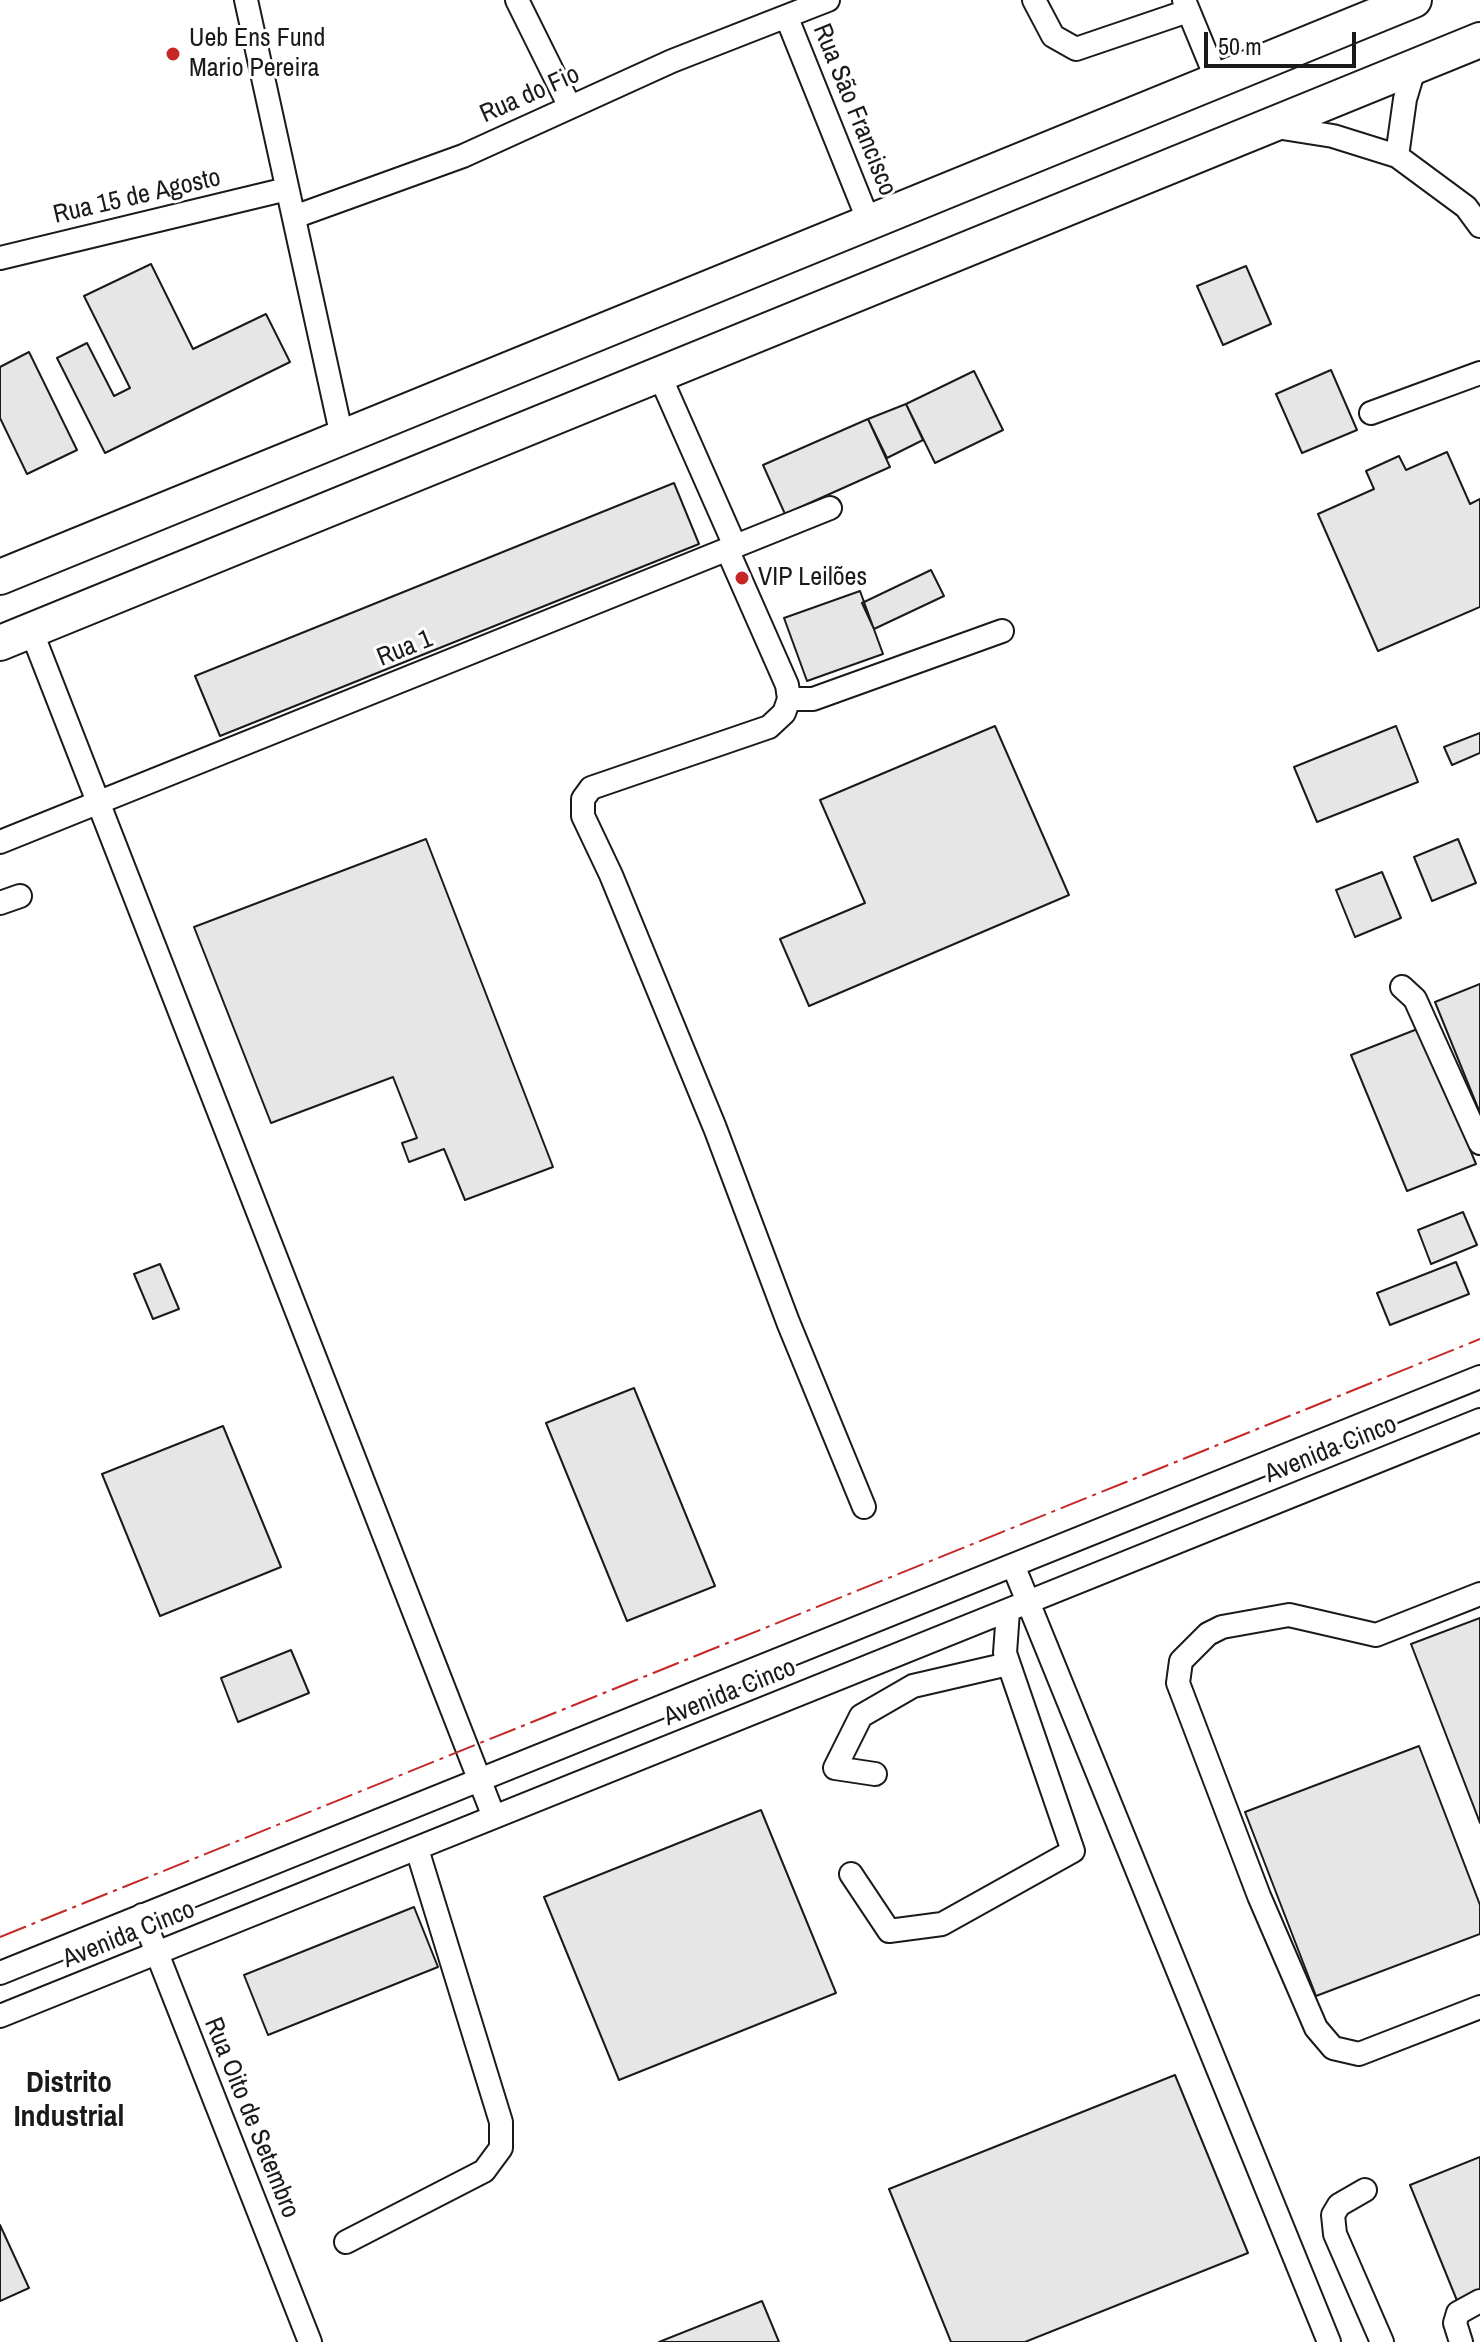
<!DOCTYPE html>
<html>
<head>
<meta charset="utf-8">
<style>
  body { margin:0 }
  #map { position:relative; width:1480px; height:2342px; overflow:hidden; background:#fff; font-family:"Archivo Narrow",sans-serif }
  canvas { display:block }
  .scale { position:absolute; left:1204px; top:32px; width:152px; height:36px; box-sizing:border-box; border:4px solid #1a1a1a; border-top:0; padding-left:10px; font-size:24px; line-height:28px; white-space:nowrap; color:#1a1a1a; -webkit-text-stroke:6px #fff; paint-order:stroke }
</style>
</head>
<body>
<div id="map">
<canvas width="1480" height="2342"></canvas>
<div class="scale">50 m</div>
</div>
<script>
const ctx = document.querySelector('canvas').getContext('2d');
ctx.lineJoin = 'round';
function fillPath(path, color) { ctx.fillStyle = color; ctx.fill(path, 'evenodd'); }
const toPath = rows => new Path2D(rows.map(r => 'M' + r).join(''));
function trace(path, color, width, dash) { ctx.strokeStyle = color; ctx.lineWidth = width; ctx.lineCap = dash ? 'butt' : 'round'; ctx.setLineDash(dash || []); ctx.stroke(path); }
function label(font, color, halo, rows, align = 'center') {
  ctx.font = font + ' "Archivo Narrow",sans-serif'; ctx.lineWidth = 6; ctx.setLineDash([]); ctx.textBaseline = 'middle'; ctx.strokeStyle = halo; ctx.fillStyle = color; for (const [text, x, y, turn = 0] of rows) {
    ctx.save(); ctx.translate(x, y); ctx.rotate((+turn || 0) * Math.PI / 180); ctx.textAlign = isNaN(turn) ? turn : align; if (halo) ctx.strokeText(text, 0, 0); ctx.fillText(text, 0, 0); ctx.restore();
  }
}
const building = toPath([
  [151,264,193,349,266,314,290,362,105,453,57,358,87,343,114,396,130,388,84,296,151,264],
  [1246,266,1271,324,1223,345,1197,286,1246,266],
  [29,352,77,450,27,474,0,418,0,367,29,352],
  [1331,370,1357,430,1302,453,1276,394,1331,370],
  [974,371,1003,430,935,463,906,404,974,371],
  [906,404,923,440,887,458,868,419,906,404],
  [868,419,890,467,785,514,763,465,868,419],
  [1447,452,1470,504,1480,499,1480,607,1378,651,1318,514,1374,489,1366,471,1399,456,1406,470,1447,452],
  [674,483,699,544,220,736,195,676,674,483],
  [931,570,944,596,874,629,862,603,931,570],
  [860,591,883,654,807,681,784,618,860,591],
  [995,726,1069,895,809,1006,780,939,865,903,820,800,995,726],
  [1396,726,1418,782,1317,822,1294,767,1396,726],
  [1480,733,1480,753,1452,765,1444,747,1480,733],
  [426,839,553,1167,465,1200,444,1149,409,1162,402,1143,417,1138,393,1077,271,1123,194,927,426,839],
  [1458,839,1476,883,1432,901,1414,857,1458,839],
  [1382,872,1401,918,1355,937,1336,890,1382,872],
  [1480,984,1480,1113,1435,1002,1480,984],
  [1420,1028,1476,1164,1407,1191,1351,1055,1420,1028],
  [1463,1212,1477,1245,1431,1264,1418,1230,1463,1212],
  [1456,1262,1469,1294,1390,1325,1377,1293,1456,1262],
  [160,1264,179,1309,153,1319,134,1274,160,1264],
  [634,1388,715,1586,627,1621,546,1423,634,1388],
  [223,1426,281,1567,160,1616,102,1474,223,1426],
  [1480,1618,1480,1823,1411,1644,1480,1618],
  [291,1650,309,1693,238,1722,221,1678,291,1650],
  [1419,1746,1480,1905,1480,1934,1316,1996,1245,1812,1419,1746],
  [761,1810,836,1993,619,2080,544,1897,761,1810],
  [414,1907,438,1967,268,2035,244,1975,414,1907],
  [1175,2075,1248,2253,1025,2342,951,2342,889,2189,1175,2075],
  [1480,2157,1480,2295,1458,2303,1410,2185,1480,2157],
  [0,2225,29,2288,0,2301,0,2225],
  [762,2301,779,2342,659,2342,762,2301]
]);
fillPath(building, '#e6e6e6');
trace(building, '#1a1a1a', 2);
const minor = toPath([
  [246,0,342,437],
  [517,0,570,107],
  [1034,0,1053,36,1076,49,1188,11],
  [1184,0,1217,80],
  [787,18,869,222],
  [1276,127,1333,136,1397,156,1466,207,1480,226],
  [1397,156,1405,99,1415,66],
  [294,217,463,156,672,61,828,0],
  [0,258,287,189],
  [659,374,735,546],
  [1371,413,1480,373],
  [727,549,787,685,789,699,784,713,769,727,591,788,583,799,583,816,611,875,715,1128,788,1322,864,1507],
  [31,630,494,1817],
  [789,699,813,699,1002,631],
  [0,842,830,508],
  [0,903,20,896],
  [1402,987,1415,999,1480,1143],
  [1013,1565,1329,2342],
  [1480,1594,1376,1635,1289,1615,1222,1627,1208,1634,1181,1661,1178,1683,1259,1896,1316,2028,1333,2048,1359,2054,1480,2007],
  [875,1774,835,1768,861,1716,913,1686,1008,1664],
  [851,1874,889,1931,942,1924,1073,1851,1005,1653,1008,1611],
  [142,1915,310,2342],
  [0,1973,1480,1377],
  [0,2016,1480,1420],
  [1365,2190,1339,2205,1333,2215,1335,2234,1382,2342],
  [346,2242,484,2171,501,2148,501,2122,417,1849],
  [1461,2342,1455,2323,1458,2313,1480,2301]
]);
const highway = toPath([
  [0,577,1414,0],
  [0,643,1480,40]
]);
trace(minor, '#1a1a1a', 26);
trace(highway, '#1a1a1a', 38);
trace(minor, '#fff', 22);
trace(highway, '#fff', 34);
trace(toPath([
  [0,1937,1480,1339]
]), '#c62828', 2, [28, 6, 4, 6]);
for (const [x, y, r, color] of [
  [173,54,8,"#c62828"],
  [742,578,8,"#c62828"]
]) { const dot = new Path2D(); dot.arc(x, y, r, 0, 2 * Math.PI); ctx.fillStyle = color; ctx.fill(dot); trace(dot, '#fff', 3); }
label('26px', '#1a1a1a', '#fff', [
  ["Ueb Ens Fund",189,39],
  ["Mario Pereira",189,69],
  ["VIP Leilões",758,578]
], 'left');
label('26px', '#1a1a1a', '#fff', [
  ["Rua do Fio",530,95,-24],
  ["Rua São Francisco",854,110,68],
  ["Rua 15 de Agosto",137,197,-13],
  ["Rua 1",405,649,-22],
  ["Avenida Cinco",1331,1450,-22],
  ["Avenida Cinco",730,1693,-22],
  ["Avenida Cinco",129,1935,-22],
  ["Rua Oito de Setembro",251,2118,68]
]);
label('bold 30px', '#1a1a1a', '#fff', [
  ["Distrito",69,2084],
  ["Industrial",69,2118]
]);
</script>
</body>
</html>
